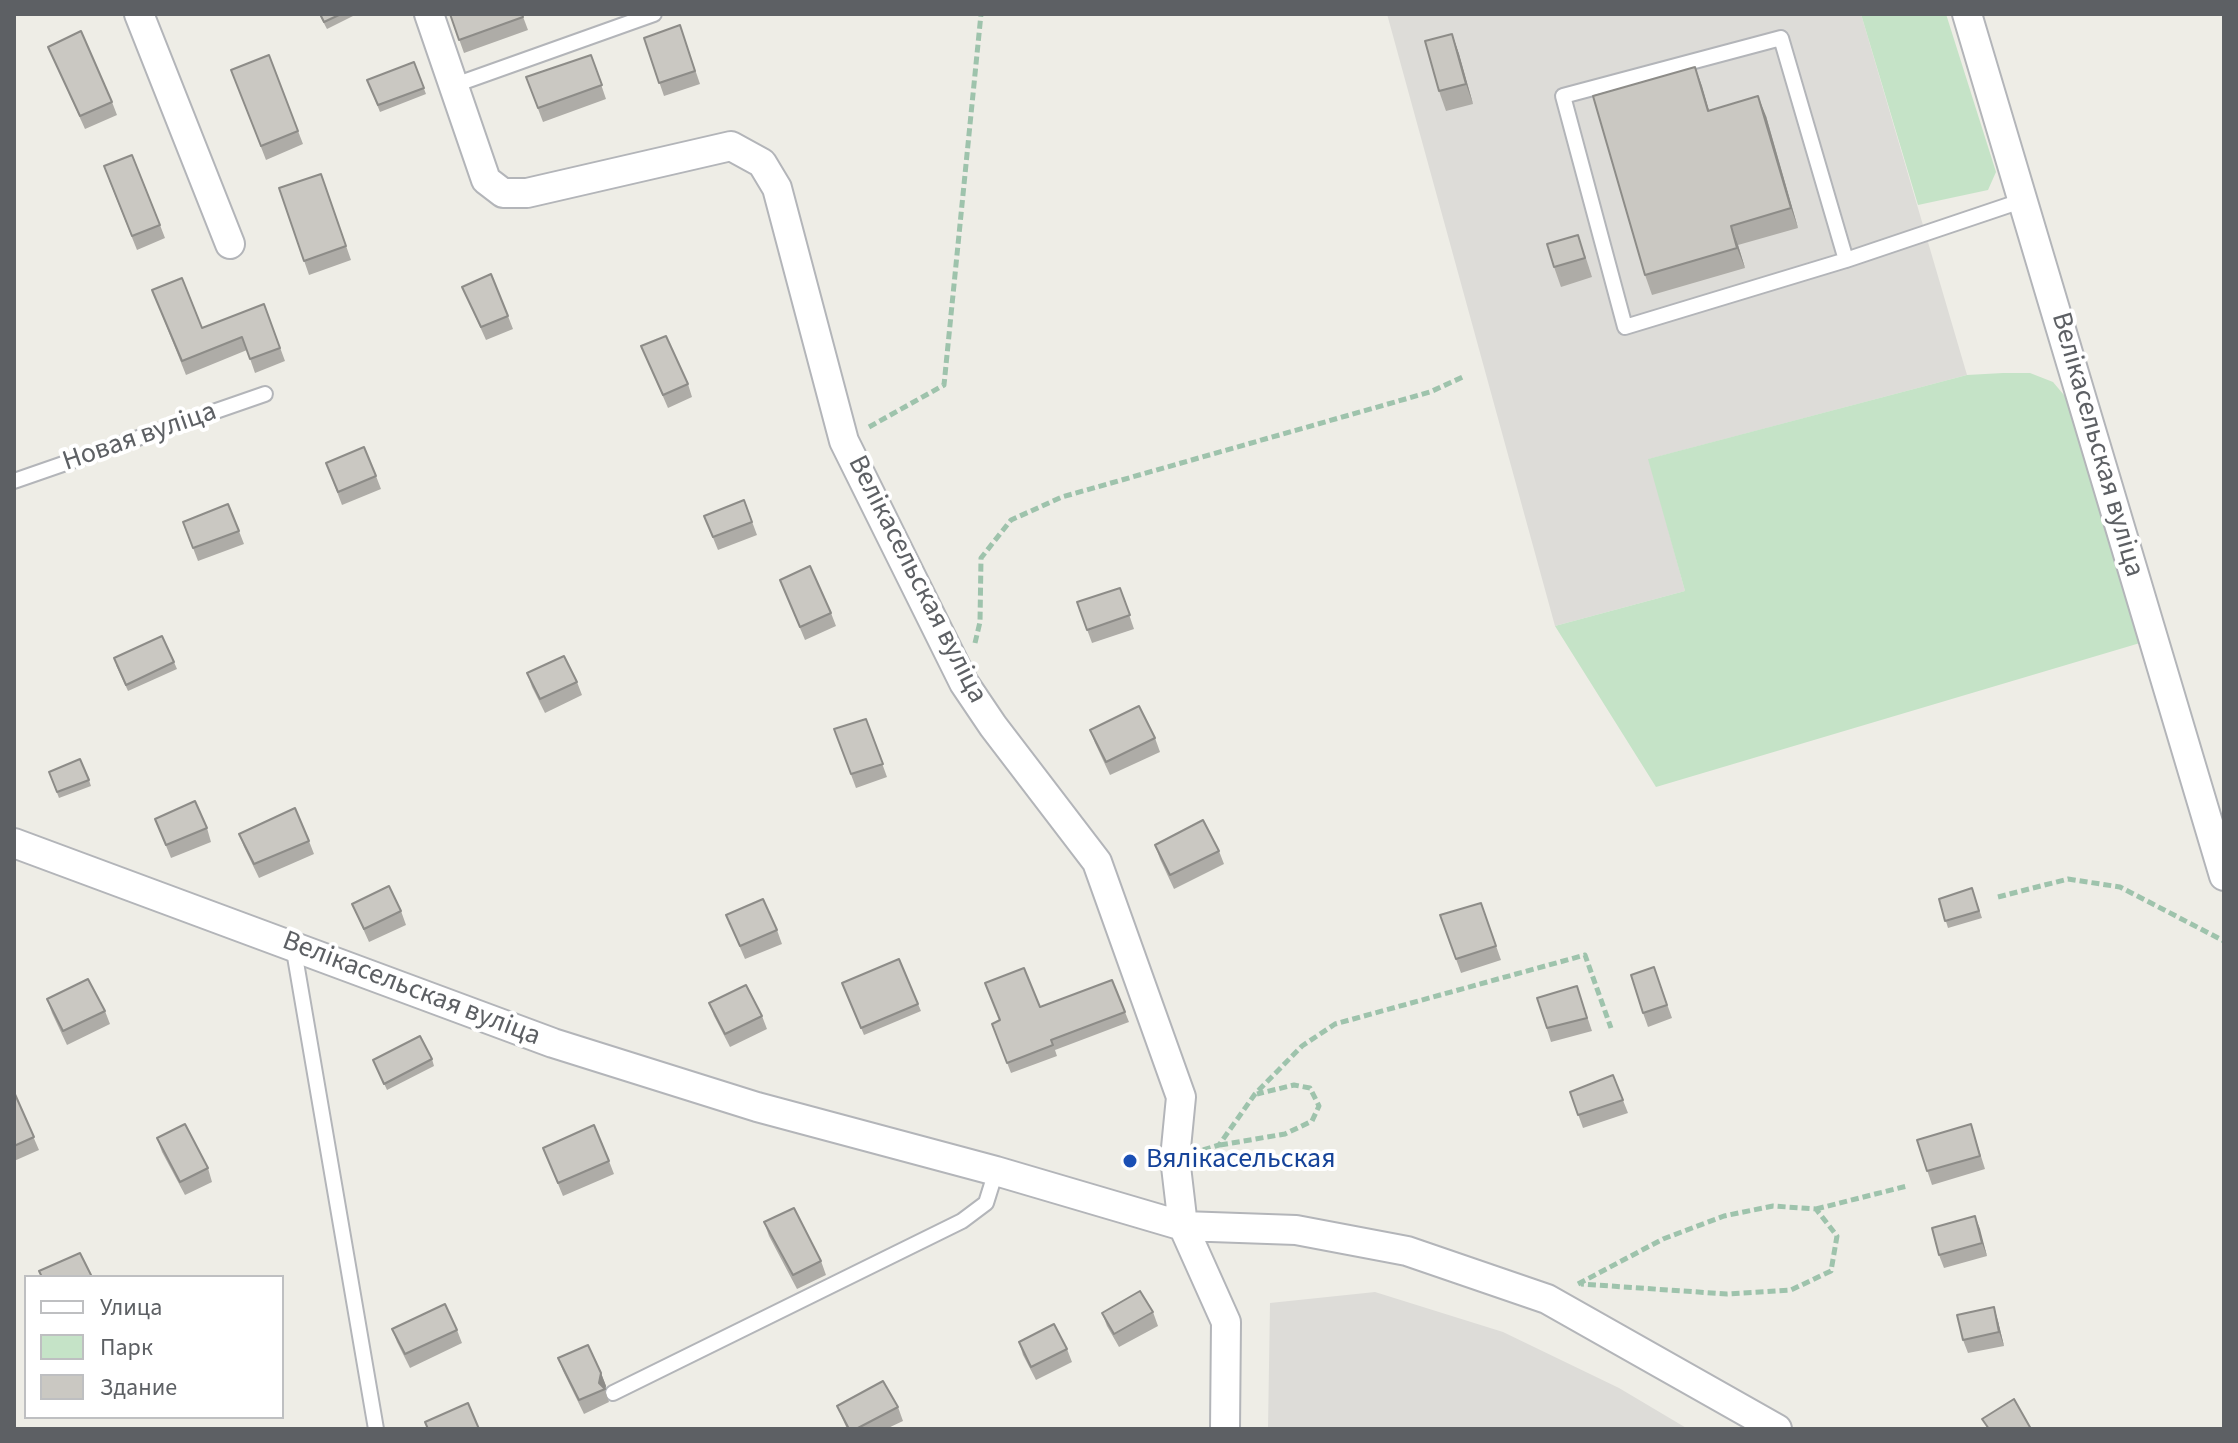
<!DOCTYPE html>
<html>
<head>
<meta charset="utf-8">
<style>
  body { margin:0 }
  #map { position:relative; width:2238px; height:1443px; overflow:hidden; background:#eeede6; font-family:"Source Sans 3",sans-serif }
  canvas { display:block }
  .frame { position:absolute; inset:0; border:16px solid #5d6064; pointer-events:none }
  .legend { position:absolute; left:24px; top:1275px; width:260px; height:144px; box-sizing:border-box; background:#fff; border:2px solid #bebfc1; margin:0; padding:10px 14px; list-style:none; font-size:24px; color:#5d6064 }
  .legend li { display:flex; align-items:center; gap:16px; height:40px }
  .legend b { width:40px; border:2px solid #bebfc1 }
</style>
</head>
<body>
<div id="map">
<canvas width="2238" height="1443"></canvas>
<div class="frame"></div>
<ul class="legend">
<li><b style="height:10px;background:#fff"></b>Улица</li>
<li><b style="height:22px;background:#c5e3c7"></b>Парк</li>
<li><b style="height:22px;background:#cac8c2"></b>Здание</li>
</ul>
</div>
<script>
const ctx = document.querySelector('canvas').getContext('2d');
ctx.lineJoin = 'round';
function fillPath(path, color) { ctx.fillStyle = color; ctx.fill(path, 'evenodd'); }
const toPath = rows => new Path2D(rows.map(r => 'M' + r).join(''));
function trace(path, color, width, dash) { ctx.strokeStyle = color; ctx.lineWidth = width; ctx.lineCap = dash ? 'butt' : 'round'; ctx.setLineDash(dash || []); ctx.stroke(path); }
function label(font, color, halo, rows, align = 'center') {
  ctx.font = font + ' "Source Sans 3",sans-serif'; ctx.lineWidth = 8; ctx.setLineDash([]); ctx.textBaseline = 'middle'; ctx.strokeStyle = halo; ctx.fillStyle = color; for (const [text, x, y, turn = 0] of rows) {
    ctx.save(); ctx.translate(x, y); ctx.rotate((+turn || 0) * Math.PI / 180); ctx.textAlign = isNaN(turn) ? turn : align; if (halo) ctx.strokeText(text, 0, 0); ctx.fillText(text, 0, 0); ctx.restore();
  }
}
fillPath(toPath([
  [1387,14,1861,14,1967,375,1649,459,1685,591,1555,626],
  [1375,1292,1503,1332,1619,1388,1688,1429,1268,1429,1270,1303]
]), '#dddcd8');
fillPath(toPath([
  [1861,14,1946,14,1996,172,1988,190,1918,205],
  [2003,373,2030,373,2053,382,2069,401,2140,643,1656,787,1555,626,1685,591,1648,459,1967,375]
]), '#c5e3c7');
const lane = toPath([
  [452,86,654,14],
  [1846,260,1625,327,1563,96,1781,38,1846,260,2024,200],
  [14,481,265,394],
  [293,945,376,1429],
  [613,1393,962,1221,986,1203,996,1171]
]);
const street = toPath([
  [139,14,230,244],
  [429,14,486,180,503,193,527,193,731,146,762,163,777,188,844,441,964,683,993,726,1097,862,1181,1097,1175,1158,1183,1226,1226,1322,1225,1429],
  [1967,14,2224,876],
  [14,843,553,1043,757,1107,996,1171,1183,1226,1296,1230,1407,1251,1547,1299,1777,1429]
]);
trace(lane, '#b3b5b9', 18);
trace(street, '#b3b5b9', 32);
trace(toPath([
  [869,427,944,385,981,14],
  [975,643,980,622,981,558,1011,520,1062,497,1430,392,1465,376],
  [1998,897,2068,879,2120,887,2224,941],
  [1220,1145,1285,1134,1312,1121,1319,1106,1310,1088,1294,1085,1257,1094],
  [1203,1150,1219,1145,1255,1094,1302,1046,1335,1024,1585,955,1611,1028],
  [1816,1209,1907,1186],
  [1578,1284,1663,1239,1724,1216,1773,1206,1816,1209,1837,1236,1831,1271,1791,1290,1727,1294,1581,1284]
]), '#9ec3ac', 5, [8, 4]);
trace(lane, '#fff', 14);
trace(street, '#fff', 28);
fillPath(toPath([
  [319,14,357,14,327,29],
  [450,14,522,14,528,30,464,53],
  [680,25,700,84,664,96,644,38],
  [1452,34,1459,54,1473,104,1446,111,1439,91],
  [48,47,112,102,117,115,85,129],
  [269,55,303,144,266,160,231,70],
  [591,55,606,99,543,122,526,77],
  [414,62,426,94,380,112,367,80],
  [1695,67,1709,111,1766,116,1798,228,1738,245,1745,268,1652,295,1645,275],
  [321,174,351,260,309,275,279,188],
  [109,180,160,225,165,238,137,250],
  [1585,255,1592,277,1561,287,1554,267],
  [462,287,508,316,513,329,486,340],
  [152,290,202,328,264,304,285,361,255,373,247,350,186,375],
  [641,346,688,384,692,397,668,408],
  [326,463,376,476,381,489,342,505],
  [744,500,757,535,718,550,704,516],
  [183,522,239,531,244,544,198,561],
  [780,580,831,613,836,626,805,640],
  [1120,588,1134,629,1092,643,1077,602],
  [174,662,177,669,128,691,116,665],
  [527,673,577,682,582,695,545,713,532,687],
  [866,719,887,777,856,788,834,729],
  [1090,730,1155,738,1160,752,1110,775,1095,743],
  [49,772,89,780,91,786,59,798],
  [155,819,207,828,211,842,171,858],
  [239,834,309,841,314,854,259,878,244,847],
  [1155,845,1219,851,1224,864,1174,889,1160,859],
  [1972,888,1982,918,1948,928,1939,899],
  [1481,903,1501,960,1461,973,1440,915],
  [352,904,401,911,406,925,369,942],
  [726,915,777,930,782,944,745,959],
  [899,959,921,1011,864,1035,842,983],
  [1654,967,1672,1018,1648,1027,1643,1013],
  [1577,986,1592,1031,1551,1042,1537,998],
  [47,999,105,1011,110,1024,67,1045,52,1013],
  [709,1003,762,1016,767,1029,730,1047,714,1016],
  [1040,1007,1125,1012,1129,1022,1055,1050,1057,1056,1011,1073,992,1024],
  [432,1059,434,1066,387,1090,373,1060],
  [1613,1075,1628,1113,1583,1128,1570,1092],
  [14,1092,39,1150,14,1161],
  [1975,1137,1985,1169,1932,1185,1917,1140],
  [157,1138,208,1168,212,1182,185,1195,162,1152],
  [543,1148,609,1161,614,1174,563,1196],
  [1975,1216,1987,1256,1944,1268,1939,1255],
  [764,1222,821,1261,826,1275,797,1289,769,1236],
  [1153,1312,1158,1326,1119,1347,1107,1326,1102,1313],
  [1998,1321,2004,1346,1968,1353,1963,1340],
  [392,1329,457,1330,462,1343,410,1368,397,1342],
  [1019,1342,1067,1349,1072,1362,1036,1380,1023,1355],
  [558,1358,601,1373,606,1386,605,1390,609,1402,584,1414,563,1371],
  [837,1406,898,1407,903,1421,886,1429,847,1429]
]), '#aeaca7');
fillPath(toPath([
  [1452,34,1459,54,1473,104,1466,84],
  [1695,67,1702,86,1715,131,1708,111],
  [1758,96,1766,116,1798,228,1791,208],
  [1731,226,1738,245,1745,268,1737,248],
  [1975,1216,1980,1229,1987,1256,1982,1243],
  [1994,1307,1998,1321,2004,1346,1999,1332],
  [601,1373,606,1386,605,1390,599,1383]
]), '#8d8c88');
const building = toPath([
  [320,14,341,14,324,22,320,14],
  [450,14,522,14,523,17,459,40,450,14],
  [680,25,695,71,659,83,644,38,680,25],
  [81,31,112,102,80,116,48,47,81,31],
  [1452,34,1466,84,1439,91,1425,41,1452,34],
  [269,55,298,131,261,146,231,70,269,55],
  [591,55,602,85,538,108,526,77,591,55],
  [414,62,424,88,378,105,367,80,414,62],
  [1695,67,1708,111,1758,96,1791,208,1731,226,1737,248,1645,275,1593,96,1695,67],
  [132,155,160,225,132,236,104,166,132,155],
  [321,174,346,246,304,261,279,188,321,174],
  [1578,235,1585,258,1554,267,1547,244,1578,235],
  [491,274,508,316,481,327,462,287,491,274],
  [182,278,202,328,264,304,280,348,250,359,242,337,182,361,152,290,182,278],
  [666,336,688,384,663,395,641,346,666,336],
  [364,447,376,476,338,492,326,463,364,447],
  [744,500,752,522,713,537,704,516,744,500],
  [228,504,239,531,193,548,183,522,228,504],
  [810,566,831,613,800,627,780,580,810,566],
  [1120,588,1130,615,1087,630,1077,602,1120,588],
  [162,636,174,662,126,685,114,658,162,636],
  [564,656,577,682,540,699,527,673,564,656],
  [1139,706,1155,738,1106,762,1090,730,1139,706],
  [866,719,883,764,851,774,834,729,866,719],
  [80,759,89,780,57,792,49,772,80,759],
  [195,801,207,828,166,845,155,819,195,801],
  [295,808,309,841,254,864,239,834,295,808],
  [1203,820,1219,851,1170,875,1155,845,1203,820],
  [389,886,401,911,364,929,352,904,389,886],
  [1972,888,1979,911,1945,921,1939,899,1972,888],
  [763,899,777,930,740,946,726,915,763,899],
  [1481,903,1496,946,1456,959,1440,915,1481,903],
  [899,959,918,1004,861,1028,842,983,899,959],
  [1654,967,1667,1005,1643,1013,1631,975,1654,967],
  [1024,968,1040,1007,1112,980,1125,1012,1051,1040,1053,1045,1007,1063,992,1024,1000,1020,985,983,1024,968],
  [88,979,105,1011,63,1031,47,999,88,979],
  [746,985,762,1016,725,1034,709,1003,746,985],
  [1577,986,1587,1018,1547,1028,1537,998,1577,986],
  [420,1036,432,1059,384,1084,373,1060,420,1036],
  [1613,1075,1623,1100,1578,1115,1570,1092,1613,1075],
  [14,1092,34,1137,14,1146,14,1092],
  [185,1124,208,1168,180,1182,157,1138,185,1124],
  [1971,1124,1980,1156,1927,1171,1917,1140,1971,1124],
  [594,1125,609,1161,558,1183,543,1148,594,1125],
  [794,1208,821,1261,793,1275,764,1222,794,1208],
  [1975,1216,1982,1243,1939,1255,1932,1228,1975,1216],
  [80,1253,92,1277,42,1277,39,1271,80,1253],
  [1140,1291,1153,1312,1114,1334,1102,1313,1140,1291],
  [445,1304,457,1330,405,1354,392,1329,445,1304],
  [1994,1307,1999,1332,1963,1340,1957,1315,1994,1307],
  [1054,1324,1067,1349,1031,1367,1019,1342,1054,1324],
  [588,1345,601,1373,599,1383,605,1389,579,1400,558,1358,588,1345],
  [883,1381,898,1407,856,1429,849,1429,837,1406,883,1381],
  [2014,1399,2031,1429,1989,1429,1982,1419,2014,1399],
  [468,1403,479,1429,428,1429,425,1422,468,1403]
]);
fillPath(building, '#cac8c2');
trace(building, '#8d8c88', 2);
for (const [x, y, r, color] of [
  [1130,1161,8,"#1a4fb4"]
]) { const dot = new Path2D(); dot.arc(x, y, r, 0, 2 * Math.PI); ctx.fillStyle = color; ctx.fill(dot); trace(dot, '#fff', 3); }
label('28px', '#5d6064', '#fff', [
  ["Новая вуліца",140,438,-19],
  ["Велікасельская вуліца",2096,445,74],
  ["Велікасельская вуліца",916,580,63],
  ["Велікасельская вуліца",411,990,21]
]);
label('28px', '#164399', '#fff', [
  ["Вялікасельская",1146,1161]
], 'left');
</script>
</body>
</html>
